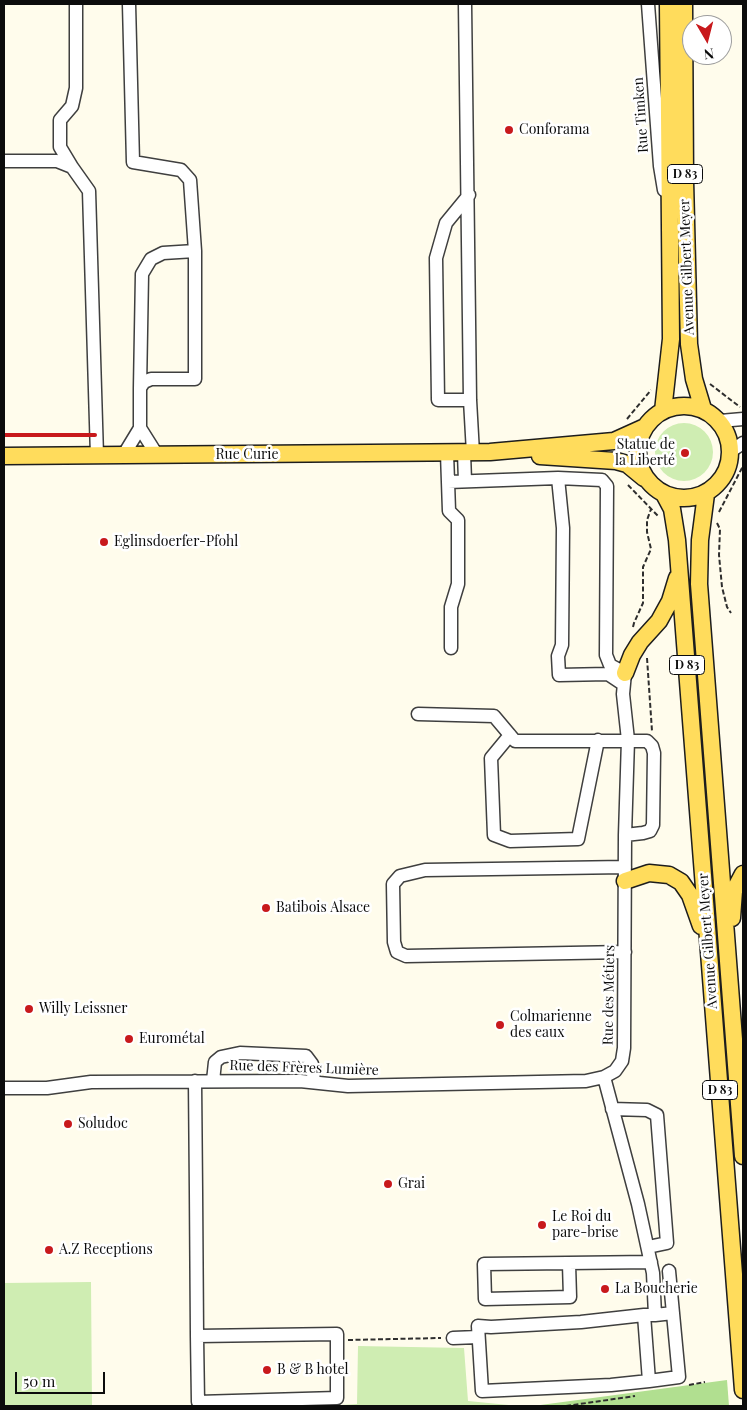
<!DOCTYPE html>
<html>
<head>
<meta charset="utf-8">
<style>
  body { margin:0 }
  #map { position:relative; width:747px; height:1410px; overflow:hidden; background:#fffcec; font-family:"Playfair Display",serif }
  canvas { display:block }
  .frame { position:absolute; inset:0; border:5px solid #0c0c0c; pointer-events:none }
  .north { position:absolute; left:682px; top:15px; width:50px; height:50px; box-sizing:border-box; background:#fff; border:1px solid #9e9e9e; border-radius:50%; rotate:172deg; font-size:14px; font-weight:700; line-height:20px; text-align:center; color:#0c0c0c }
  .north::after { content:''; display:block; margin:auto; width:18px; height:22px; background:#c8191c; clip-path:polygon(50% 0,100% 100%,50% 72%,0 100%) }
  .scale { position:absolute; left:15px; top:1372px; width:90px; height:22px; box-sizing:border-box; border:2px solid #0c0c0c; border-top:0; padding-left:6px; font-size:15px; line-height:18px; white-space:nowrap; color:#0c0c0c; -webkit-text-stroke:4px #fff; paint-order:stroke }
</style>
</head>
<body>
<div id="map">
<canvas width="747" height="1410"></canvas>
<div class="frame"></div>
<div class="north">N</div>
<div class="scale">50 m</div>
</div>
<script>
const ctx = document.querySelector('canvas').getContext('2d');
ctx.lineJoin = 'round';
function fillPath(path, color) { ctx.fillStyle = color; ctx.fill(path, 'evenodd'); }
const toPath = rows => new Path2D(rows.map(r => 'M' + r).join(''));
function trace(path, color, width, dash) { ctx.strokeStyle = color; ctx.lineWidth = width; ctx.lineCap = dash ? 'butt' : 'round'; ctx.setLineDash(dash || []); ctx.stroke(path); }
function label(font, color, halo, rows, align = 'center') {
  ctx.font = font + ' "Playfair Display",serif'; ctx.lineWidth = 5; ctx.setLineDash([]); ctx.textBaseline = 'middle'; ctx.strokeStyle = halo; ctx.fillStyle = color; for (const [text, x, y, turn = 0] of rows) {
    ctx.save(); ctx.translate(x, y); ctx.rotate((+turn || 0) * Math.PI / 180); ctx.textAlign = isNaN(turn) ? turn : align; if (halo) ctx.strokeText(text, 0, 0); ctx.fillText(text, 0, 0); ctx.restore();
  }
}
fillPath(toPath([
  '655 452a29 29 0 1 1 58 0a29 29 0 1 1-58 0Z',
  [91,1282,92,1406,4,1406,4,1283],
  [358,1346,464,1348,468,1401,519,1406,324,1406,357,1404]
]), '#cfedb2');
fillPath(toPath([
  [727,1380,729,1406,533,1406]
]), '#b1df90');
const minor = toPath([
  [465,4,470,400,473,453],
  [648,4,660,166,664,190],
  [4,161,57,161,72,167,89,191,97,456],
  [72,167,60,147,60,120,72,106,76,88,76,4],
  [469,195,446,223,436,258,438,400,470,400],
  [140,388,142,274,151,259,163,253,195,251],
  [720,421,743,419],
  [140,428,157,455],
  [731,451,743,443],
  [447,453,448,482,558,478,563,528,562,645,558,656,559,675,608,674,623,684],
  [464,453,465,481],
  [123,456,140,428,140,388,144,382,151,379,195,379,195,251,190,180,181,170,133,162,129,4],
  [448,482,449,511,458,520,458,584,451,607,451,648],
  [418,714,494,716,515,741,647,741,652,746,654,753,653,825,650,831,643,833,625,835],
  [510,735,491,758,494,835,510,841,578,839,598,740],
  [625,952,406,956,397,952,394,942,393,884,400,876,425,870,625,867],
  [604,1077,638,1204,653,1273,655,1315,673,1313],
  [195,1081,196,1192,197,1336,198,1402,337,1398,337,1334,197,1336],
  [213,1081,215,1062,221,1057,240,1053,306,1056,312,1064,314,1082],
  [4,1088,47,1088,91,1082,300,1081,348,1086,586,1081,604,1077,615,1071,622,1061,624,1048,625,835,628,740,623,694,625,673,610,665,606,655,607,486,602,480,558,478],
  [612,1109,647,1110,657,1115,667,1243,648,1247],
  [569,1264,570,1297,485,1299,484,1264,651,1262],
  [644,1315,649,1381,611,1385,482,1391,478,1326,491,1327,581,1322,644,1315,655,1315],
  [453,1338,478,1337],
  [649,1381,679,1377,669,1271]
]);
const major = toPath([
  [684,4,685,180,689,344,694,379,703,409],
  '638 452a46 46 0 1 1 92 0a46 46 0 1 1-92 0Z',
  [663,411,671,339,668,4],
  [4,456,490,452,614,441,645,427],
  [540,456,616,461,627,464,644,478],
  [664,494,672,509,677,540,743,1390],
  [706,494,700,540,699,584,743,1156],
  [625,673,632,655,640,642,659,621,670,601,677,578],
  [625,881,649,873,669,875,681,882,690,895,701,926],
  [732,918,734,891,743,874]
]);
trace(minor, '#3f3f3f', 15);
trace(major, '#1d1d1d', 19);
trace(toPath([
  [710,384,740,407],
  [627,419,651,390],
  [628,485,658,516],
  [719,512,743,466],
  [717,523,720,529,719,555,722,587,727,607,731,613],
  [633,627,634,623,643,603,643,567,651,549,647,532,647,520,651,509],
  [647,658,652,731],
  [348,1340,441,1338],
  [689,1385,705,1382],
  [566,1406,635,1396]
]), '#2e2e2e', 2, [5, 2.5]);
trace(minor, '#fff', 12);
trace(major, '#ffdc5c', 16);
trace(toPath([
  [4,435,95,435]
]), '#c8191c', 4);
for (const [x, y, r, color] of [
  [509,130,5,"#c8191c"],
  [685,453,5,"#c8191c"],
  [104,542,5,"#c8191c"],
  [266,908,5,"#c8191c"],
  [29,1009,5,"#c8191c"],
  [500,1025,5,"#c8191c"],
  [129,1039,5,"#c8191c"],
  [68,1124,5,"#c8191c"],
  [388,1184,5,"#c8191c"],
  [542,1225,5,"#c8191c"],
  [49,1250,5,"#c8191c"],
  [605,1289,5,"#c8191c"],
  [267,1370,5,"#c8191c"]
]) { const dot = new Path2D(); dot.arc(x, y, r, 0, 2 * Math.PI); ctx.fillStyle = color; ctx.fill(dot); trace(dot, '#fff', 2); }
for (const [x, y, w] of [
  [685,174,35],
  [687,665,35],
  [720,1090,35]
]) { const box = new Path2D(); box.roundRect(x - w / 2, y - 9.5, w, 19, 4); ctx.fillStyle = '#fff'; ctx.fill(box); trace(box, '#0c0c0c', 1); }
label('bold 12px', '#0c0c0c', null, [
  ["D 83",685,174],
  ["D 83",687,665],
  ["D 83",720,1090]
]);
label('14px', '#0c0c0c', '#fff', [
  ["Rue Timken",641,115,-94],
  ["Avenue Gilbert Meyer",687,267,-92],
  ["Rue Curie",247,455],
  ["Avenue Gilbert Meyer",708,941,-94],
  ["Rue des Métiers",609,995,-89],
  ["Rue des Frères Lumière",304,1068,2]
]);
label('14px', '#0c0c0c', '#fff', [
  ["Conforama",519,130],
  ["Statue de",675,445,"right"],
  ["la Liberté",675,461,"right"],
  ["Eglinsdoerfer-Pfohl",114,542],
  ["Batibois Alsace",276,908],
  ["Willy Leissner",39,1009],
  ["Colmarienne",510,1017],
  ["des eaux",510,1033],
  ["Eurométal",139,1039],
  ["Soludoc",78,1124],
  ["Grai",398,1184],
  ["Le Roi du",552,1217],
  ["pare-brise",552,1233],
  ["A.Z Receptions",59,1250],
  ["La Boucherie",615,1289],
  ["B & B hotel",277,1370]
], 'left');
</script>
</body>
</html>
